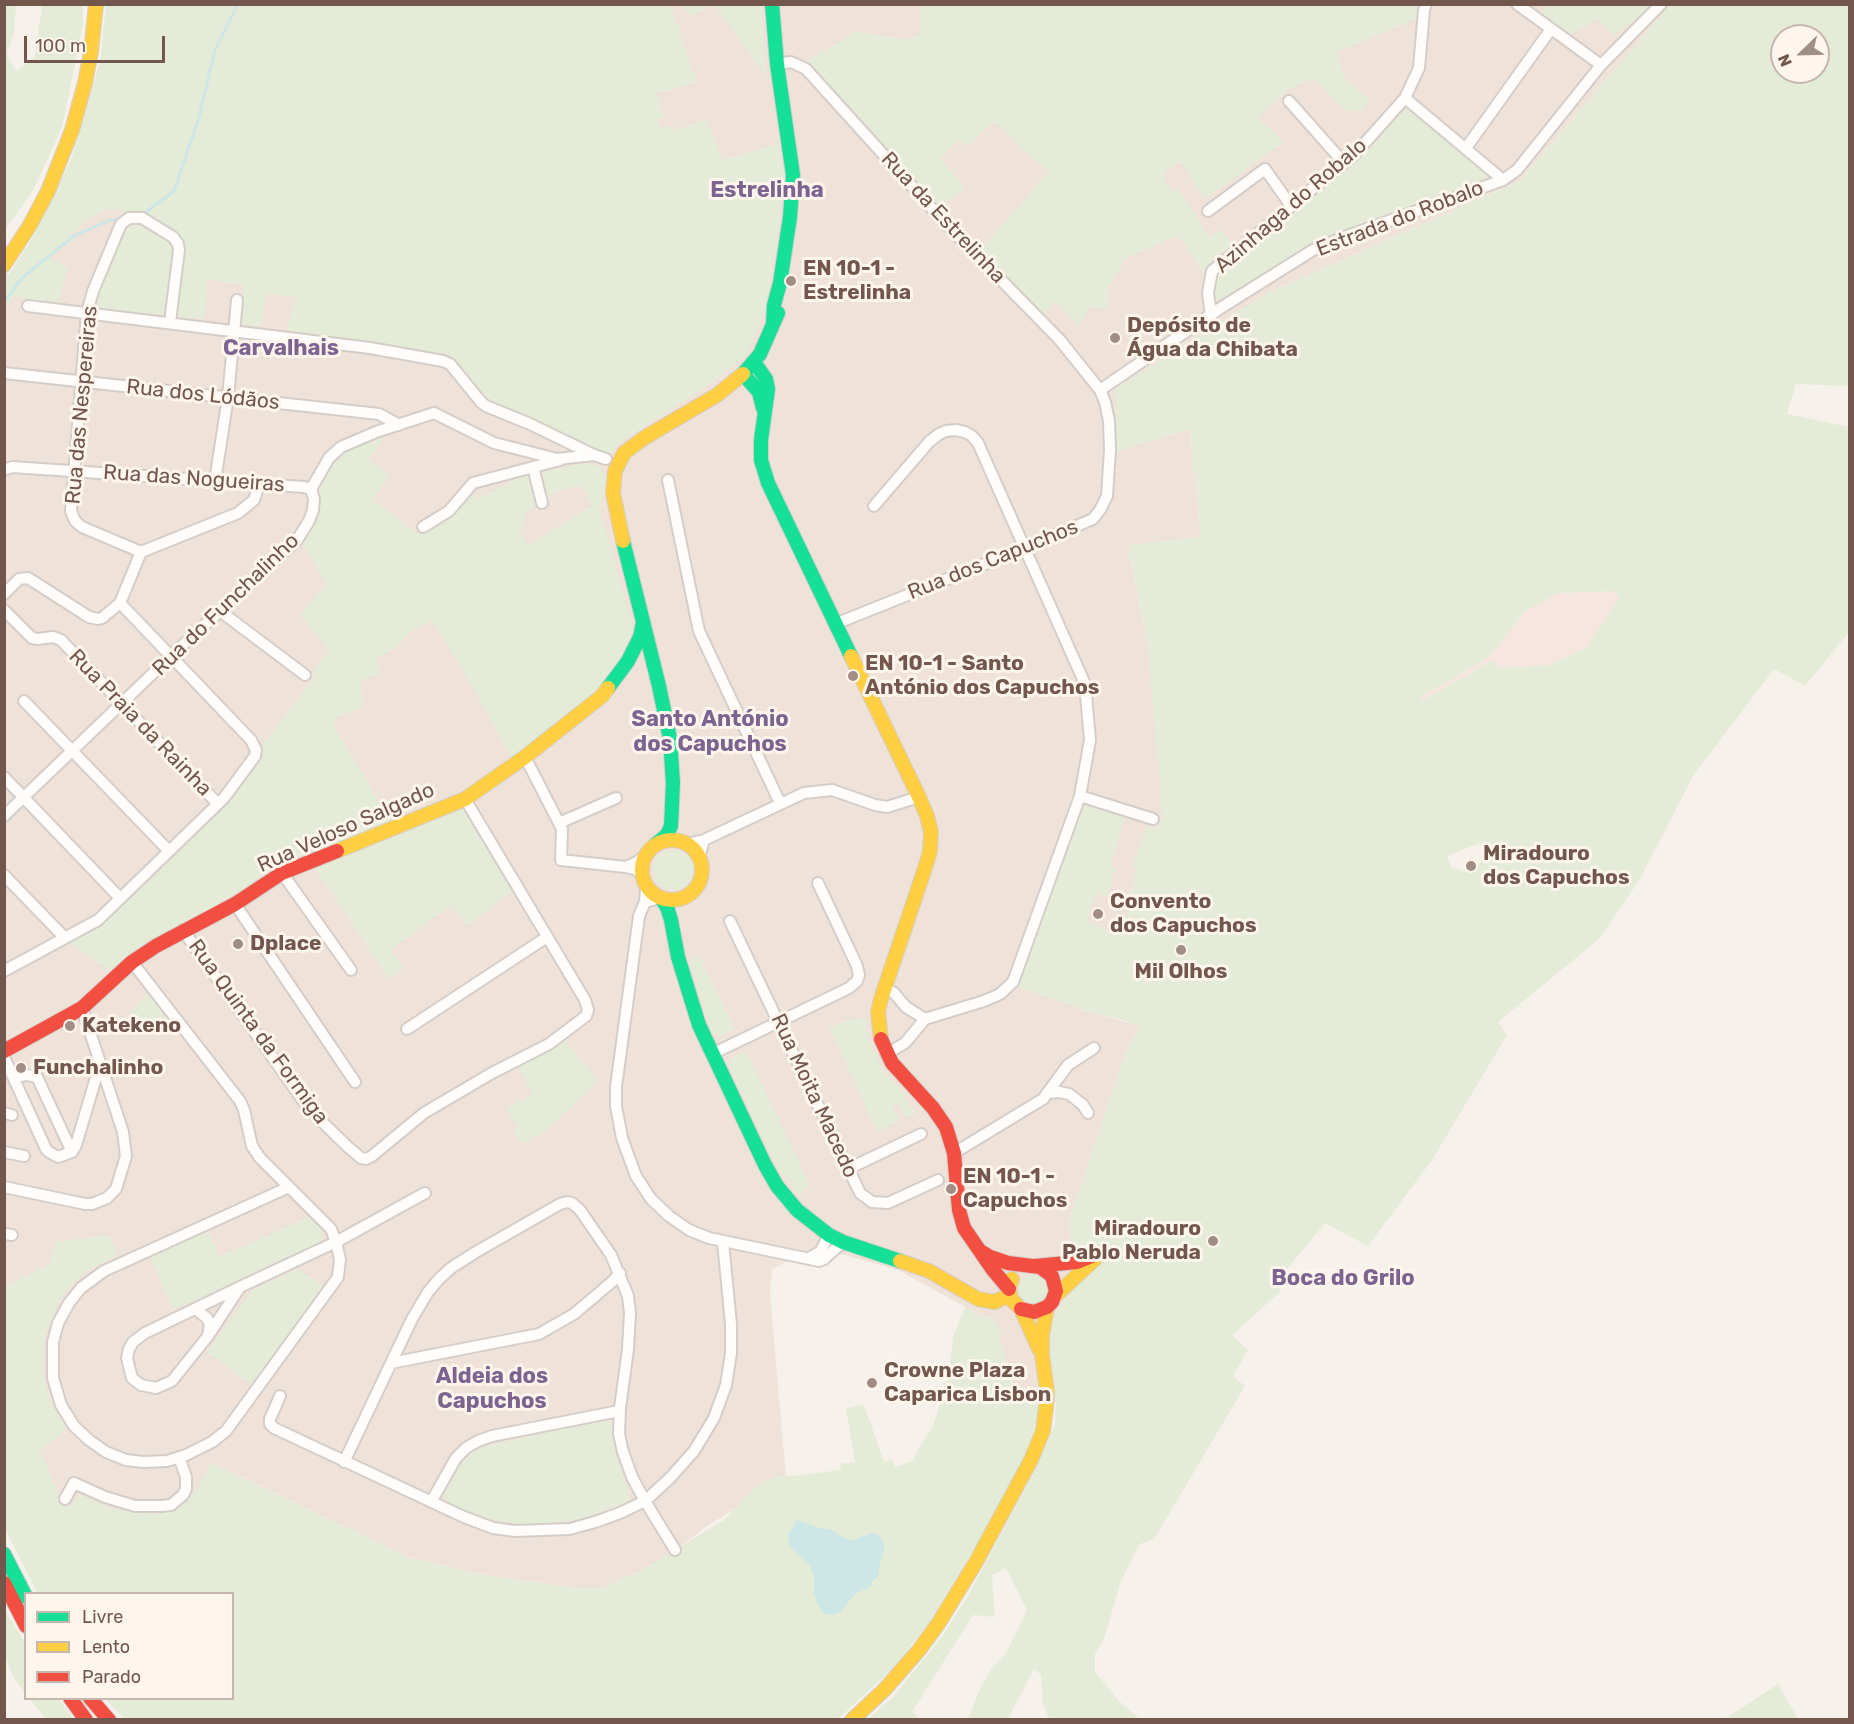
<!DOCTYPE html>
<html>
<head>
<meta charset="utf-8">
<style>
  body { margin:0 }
  #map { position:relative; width:1854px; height:1724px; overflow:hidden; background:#f6f1eb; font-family:Rubik,sans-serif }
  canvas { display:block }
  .frame { position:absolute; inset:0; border:6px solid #73574c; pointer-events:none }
  .legend { position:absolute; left:24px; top:1592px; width:210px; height:108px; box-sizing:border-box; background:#fef6ed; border:2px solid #c6b6ad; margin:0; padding:8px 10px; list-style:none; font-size:18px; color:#73574c }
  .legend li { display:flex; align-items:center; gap:12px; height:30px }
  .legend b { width:30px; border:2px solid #c6b6ad }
  .north { position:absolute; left:1770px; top:24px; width:60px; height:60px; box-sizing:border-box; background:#fef6ed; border:2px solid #c6b6ad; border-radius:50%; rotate:247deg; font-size:16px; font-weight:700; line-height:24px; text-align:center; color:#73574c }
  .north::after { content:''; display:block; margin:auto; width:21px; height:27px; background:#a18d84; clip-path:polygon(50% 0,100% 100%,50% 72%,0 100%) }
  .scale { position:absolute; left:24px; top:36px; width:141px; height:27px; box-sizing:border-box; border:3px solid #73574c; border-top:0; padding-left:8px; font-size:18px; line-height:21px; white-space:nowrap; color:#73574c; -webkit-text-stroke:4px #fef6ed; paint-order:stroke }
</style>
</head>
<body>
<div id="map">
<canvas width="1854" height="1724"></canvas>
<div class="frame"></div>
<ul class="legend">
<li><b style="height:8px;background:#16e098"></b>Livre</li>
<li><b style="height:8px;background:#ffcf43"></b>Lento</li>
<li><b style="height:8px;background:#f24e42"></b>Parado</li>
</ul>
<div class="north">N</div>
<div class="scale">100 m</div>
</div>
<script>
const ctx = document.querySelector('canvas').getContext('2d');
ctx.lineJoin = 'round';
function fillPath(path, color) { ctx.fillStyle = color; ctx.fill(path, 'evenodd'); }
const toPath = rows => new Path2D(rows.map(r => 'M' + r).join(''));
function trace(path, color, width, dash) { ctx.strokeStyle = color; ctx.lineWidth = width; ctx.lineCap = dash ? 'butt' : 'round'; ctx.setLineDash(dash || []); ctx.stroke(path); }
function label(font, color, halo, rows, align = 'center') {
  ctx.font = font + ' Rubik,sans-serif'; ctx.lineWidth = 6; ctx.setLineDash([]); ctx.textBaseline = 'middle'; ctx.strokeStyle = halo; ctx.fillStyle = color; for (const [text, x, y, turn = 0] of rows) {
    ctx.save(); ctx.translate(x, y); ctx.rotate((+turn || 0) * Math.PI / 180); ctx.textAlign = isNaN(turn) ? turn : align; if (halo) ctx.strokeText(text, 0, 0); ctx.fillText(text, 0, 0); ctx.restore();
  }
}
fillPath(toPath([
  [586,5,1670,5,1520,181,1264,295,1190,429,1201,537,1128,546,1208,941,1022,977,1019,986,1082,1009,1084,1012,1092,1012,1139,1026,1122,1063,1068,1224,1082,1298,1073,1404,1028,1399,1012,1399,996,1338,993,1318,980,1315,898,1270,816,1247,772,1269,770,1294,786,1477,707,1526,672,1553,642,1570,603,1588,576,1588,489,1576,410,1558,211,1463,187,1543,38,1593,5,1529,4,273,22,279,63,218]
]), '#efe3d9');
fillPath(toPath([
  [1615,591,1619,598,1585,648,1550,665,1498,668,1493,660,1422,701,1420,696,1453,679,1491,655,1524,612,1558,593]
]), '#f6e6df');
fillPath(toPath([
  [5,4,16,5,14,33,7,54,10,62,17,71,35,57,42,5,83,5,83,25,62,127,34,189,5,230],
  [605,4,606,6,610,4,668,5,672,10,696,82,656,94,664,117,657,119,661,129,673,125,675,131,707,119,722,160,779,144,785,182,777,189,732,185,735,195,782,196,776,246,765,309,747,354,718,378,621,442,608,455,487,402,453,360,434,354,287,330,296,297,266,293,262,326,240,324,244,285,207,279,205,319,99,309,96,295,125,232,121,209,109,209,86,220,49,257,68,268,58,302,26,301,15,295,5,309,5,281,33,237,71,160,100,62,106,5],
  [682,5,761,5,766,76,715,5,689,16],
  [922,5,1422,5,1417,19,1336,52,1345,79,1370,100,1362,111,1345,110,1314,78,1289,89,1258,118,1284,142,1205,199,1180,161,1165,171,1164,180,1172,191,1179,189,1209,237,1220,230,1234,247,1207,279,1179,235,1133,255,1124,260,1109,288,1109,309,1089,307,1079,325,1053,301,1045,314,980,251,1048,172,994,122,967,146,959,140,941,158,965,189,937,207,898,159,806,62,856,32,905,39,919,35],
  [1548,5,1656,5,1614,35,1598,19,1568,36,1538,15],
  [1670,5,1849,5,1849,386,1796,384,1787,414,1849,427,1849,632,1805,686,1774,669,1693,776,1640,879,1600,938,1498,1022,1507,1035,1432,1160,1368,1246,1325,1223,1283,1274,1280,1292,1232,1335,1248,1350,1233,1376,1245,1386,1154,1539,1140,1544,1121,1581,1104,1639,1095,1654,1095,1672,1119,1701,1140,1719,1049,1719,1043,1703,1041,1675,1034,1669,1008,1719,968,1719,981,1687,992,1668,1005,1655,1027,1610,1006,1568,992,1575,995,1617,973,1615,912,1712,920,1719,867,1720,893,1697,941,1638,969,1594,1037,1466,1055,1424,1056,1395,1050,1346,1053,1318,1064,1300,1079,1284,1068,1224,1122,1063,1139,1026,1123,1020,1092,1012,1083,1012,1082,1009,1018,987,1083,807,1090,806,1125,818,1110,866,1115,868,1106,897,1096,893,1086,922,1119,934,1129,909,1124,907,1138,869,1133,867,1147,826,1157,829,1163,816,1147,638,1128,545,1201,537,1190,429,1116,452,1116,389,1264,295,1520,181],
  [1782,36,1818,36,1818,72,1782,72],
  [1615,591,1619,598,1585,648,1550,665,1498,668,1493,660,1422,701,1420,696,1453,679,1491,655,1524,612,1558,593],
  [1480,843,1485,855,1477,867,1465,872,1451,867,1447,856],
  [1405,104,1492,173,1458,193,1319,240,1221,302,1213,294,1219,275,1380,137],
  [386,436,369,459,390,475,373,499,420,535,453,512,472,491,476,500,512,481,511,476,531,469,538,505,525,513,520,532,528,546,592,505,581,484,547,496,543,472,584,463,600,467,606,477,600,511,633,630,609,682,512,759,469,680,432,620,410,632,397,647,377,658,380,674,361,680,363,707,338,717,333,725,388,817,396,823,365,836,297,857,153,942,109,971,69,942,102,924,229,802,258,764,261,755,261,747,315,676,312,673,329,651,301,615,326,584,303,543,316,516,322,480,332,463,351,449],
  [464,803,514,889,468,926,450,906,390,950,403,968,389,979,312,864],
  '653 870a20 20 0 1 1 40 0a20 20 0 1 1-40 0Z',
  [699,955,735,1029,720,1036,712,1033,696,986,690,959],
  [148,994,168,1020,151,1036,130,1012],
  [865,1018,868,1037,883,1073,906,1094,902,1097,915,1112,906,1118,898,1103,892,1105,899,1121,877,1132,830,1028,848,1020],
  [563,1039,599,1081,545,1131,522,1144,513,1131,518,1127,507,1108,533,1094,518,1066,546,1052],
  [746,1051,810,1186,799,1196,777,1167,730,1069,729,1065,732,1057],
  [309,1217,323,1231,322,1238,316,1245,173,1310,150,1257,209,1231,220,1257],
  [109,1235,118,1255,88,1270,69,1287,56,1307,44,1340,42,1376,53,1408,67,1428,40,1451,64,1505,71,1506,79,1494,112,1509,158,1514,176,1507,197,1490,211,1463,410,1558,489,1576,576,1588,603,1588,642,1570,724,1520,755,1488,766,1481,778,1476,791,1476,841,1470,840,1464,855,1462,846,1408,864,1405,884,1462,892,1459,895,1467,913,1461,917,1451,933,1426,949,1375,953,1337,965,1307,980,1315,993,1318,1002,1334,999,1337,1009,1371,1012,1371,1013,1395,1037,1394,1037,1380,1038,1380,1038,1417,1026,1455,982,1536,928,1624,893,1668,838,1719,124,1719,105,1699,232,1698,232,1594,38,1593,5,1529,4,1287,50,1264,55,1242],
  [299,1269,324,1288,253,1386,207,1352,253,1290],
  '1019 1289a14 14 0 1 1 28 0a14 14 0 1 1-28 0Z',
  [604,1420,611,1423,615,1453,630,1495,628,1501,586,1518,540,1525,509,1523,482,1517,454,1506,446,1499,445,1493,456,1470,465,1459,476,1450,490,1445],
  [4,1609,25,1643,25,1693,14,1678,5,1657],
  [1778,1684,1798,1719,1725,1719],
  [30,1699,59,1699,74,1719,46,1719]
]), '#e4ecd7');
fillPath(toPath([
  [797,1520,819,1528,829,1529,846,1539,852,1540,872,1533,877,1534,884,1543,884,1550,879,1568,879,1576,873,1580,870,1587,855,1594,841,1611,835,1615,825,1614,818,1605,814,1593,814,1577,810,1565,791,1548,789,1544,788,1535]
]), '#cde6e6');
trace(toPath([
  [142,215,174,191,199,117,215,50,238,4],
  [4,302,22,278,74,236,110,220,121,219]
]), '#cde6e6', 3);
const street = toPath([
  [1517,4,1601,65],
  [777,64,791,62,806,69,947,225,1059,339,1100,390,1105,402,1109,421,1110,450,1107,496,1100,510,1093,519,1025,548,835,624],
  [1405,98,1503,180],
  [1289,101,1344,163],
  [1466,148,1551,29],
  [1208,211,1265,169,1291,206],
  [28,306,370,348,443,361,450,364,481,402,486,406,530,424,594,455],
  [1211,315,1208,293,1212,271,1355,154,1405,98,1419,68,1424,10,1426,4],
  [4,373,379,414,399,425],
  [1100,390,1219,309,1313,250,1347,236,1503,180,1517,170,1601,65,1661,4],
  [533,467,542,503],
  [4,470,12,467,304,487,311,489],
  [668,480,699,631,780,803],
  [215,481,228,397,237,300],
  [874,506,929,442,939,434,946,431,956,430,965,432,972,436,978,443,1085,684,1090,740,1080,796,1013,982,1000,994,984,1001,925,1019],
  [423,527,449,511,473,483,560,460],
  [141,552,82,527,75,521,71,511,87,313,93,291,121,224,129,218,142,218,173,237,178,244,179,250,170,322],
  [4,594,19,579,28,578,89,617,98,619,102,618,120,603,141,552,238,513,254,500,259,485],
  [4,610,32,638,38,639,53,637,61,640,218,804],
  [220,611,305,675],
  [24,701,169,851],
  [525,757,562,829,561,860,626,867],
  [4,777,120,898],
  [1080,796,1153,819],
  [4,816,171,656,297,540,309,521,313,510,314,499,311,489,329,458,341,447,376,432,434,413,494,443,557,459,594,455,606,459],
  [559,823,616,798],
  [704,840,804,793,832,790,875,805,887,807,919,797],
  [687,844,704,840,699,858],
  [282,873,351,970],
  [4,875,65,938],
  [643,877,637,870,626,867,637,862,646,855],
  [644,882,646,889,645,902,660,898],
  [645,902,639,916,616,1087,616,1106,622,1138,636,1176,651,1199,669,1216,689,1230,709,1238,819,1261,824,1259,843,1242],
  [235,904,355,1082],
  [730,921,860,1193,872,1202,888,1203,938,1180],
  [183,930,309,1109,348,1147,361,1158,366,1159,372,1156,424,1113,492,1073,549,1044,586,1016,588,1010,585,1000,465,799],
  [132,962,240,1101,244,1110,252,1146,260,1158,331,1229,336,1242,340,1260,338,1277,226,1431,212,1442,186,1455,167,1461,143,1462,126,1460,106,1452,89,1440,74,1426,61,1405,53,1378,53,1342,58,1323,69,1303,81,1288,104,1271,289,1187],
  [4,971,98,920,224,798,255,756,256,750,251,740,120,603],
  [884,987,894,993,906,1007,925,1019,905,1043,886,1054],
  [407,1029,547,937],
  [712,1054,849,988,857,981,859,975,857,966,818,883],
  [4,1057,46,1149,49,1152,58,1157,72,1152,76,1145,100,1064],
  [14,1077,27,1075,37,1077,72,1152],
  [1047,1093,1059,1092,1069,1094,1083,1105,1088,1113],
  [4,1113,12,1115],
  [4,1152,24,1156],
  [954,1153,1043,1099,1068,1065,1094,1048],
  [848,1169,921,1134],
  [4,1187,85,1204,92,1204,107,1198,116,1189,126,1156,123,1132,82,1008],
  [4,1234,12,1235],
  [809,1258,820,1252,829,1235],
  [240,1287,208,1336,172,1381,156,1388,141,1385,132,1378,127,1358,129,1349,133,1342,145,1333,240,1287,336,1242,425,1193],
  [195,1309,207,1318,210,1325,208,1336],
  [391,1363,539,1334,574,1314,613,1281,620,1273],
  [280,1396,270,1419,270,1424,274,1428,464,1517,493,1528,515,1531,570,1529,595,1522,620,1513,645,1501,670,1478,694,1451,714,1418,726,1385,731,1353,731,1324,723,1242],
  [344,1462,412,1319,428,1292,439,1279,451,1268,476,1252,560,1204,567,1202,572,1203,580,1210,611,1255,628,1296,630,1313,628,1349,620,1408,619,1434,623,1452,632,1477,645,1501,675,1550],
  [65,1499,74,1483,105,1497,135,1506,161,1506,171,1505,183,1495,186,1489,186,1477,179,1457],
  [431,1502,456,1458,466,1448,478,1441,492,1436,619,1411]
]);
const fast = toPath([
  [772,4,777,64,793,175,790,217,780,283,774,305,773,323],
  [754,362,766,379,768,389,761,440,761,460,768,483,851,656],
  [763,408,759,392,743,374,760,354,778,313],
  [623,541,659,686,670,739,673,783,671,826,667,835,656,844],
  [608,688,628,661,640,637,643,622],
  [661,898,667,907,671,920,678,957,699,1025,765,1165,777,1186,797,1210,829,1235,843,1242,900,1261],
  [4,1554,26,1597]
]);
const slow = toPath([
  [4,265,30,225,48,191,72,130,85,83,91,52,96,4],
  [623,541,613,493,615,471,624,453,644,438,717,395,743,374],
  [851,656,919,797,927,816,931,832,930,851,927,862,881,999,878,1012,881,1039],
  '642 870a30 30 0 1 1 60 0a30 30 0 1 1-60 0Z',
  [337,851,465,799,525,757,602,696,608,688],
  [900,1261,929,1271,978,1299,995,1302,1010,1294],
  [1012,1279,1009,1289,1011,1299,1021,1309,1039,1349],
  [1055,1296,1095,1259],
  [852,1720,885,1689,919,1650,938,1624,976,1562,1031,1460,1043,1431,1046,1408,1047,1391,1042,1355,1042,1335,1047,1307]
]);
const jam = toPath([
  [881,1039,892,1063,933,1108,946,1127,954,1153,959,1210,964,1228,993,1270,1009,1289],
  [4,1051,82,1008,132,962,156,946,235,904,282,873,337,851],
  [982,1252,990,1257,1008,1263,1040,1267,1052,1276,1056,1291,1052,1302,1047,1307,1034,1312,1021,1309],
  [1035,1266,1077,1262,1104,1251],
  [4,1583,26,1626],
  [70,1698,86,1720],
  [90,1698,109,1720]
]);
trace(street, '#d5cdc8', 14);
trace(fast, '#d6cdc8', 16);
trace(slow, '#d6cdc8', 16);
trace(jam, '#d6cdc8', 16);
trace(street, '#fefdfc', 10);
trace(fast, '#16e098', 14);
trace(slow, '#ffcf43', 14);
trace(jam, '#f24e42', 14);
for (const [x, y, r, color] of [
  [791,281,6,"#a18d84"],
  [1115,338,6,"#a18d84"],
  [853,676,6,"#a18d84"],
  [1471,866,6,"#a18d84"],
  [1098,914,6,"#a18d84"],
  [238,944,6,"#a18d84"],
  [1181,950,6,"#a18d84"],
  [70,1026,6,"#a18d84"],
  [21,1068,6,"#a18d84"],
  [951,1189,6,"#a18d84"],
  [1213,1241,6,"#a18d84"],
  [872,1383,6,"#a18d84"]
]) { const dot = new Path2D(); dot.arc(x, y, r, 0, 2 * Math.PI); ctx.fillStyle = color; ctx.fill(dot); trace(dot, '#fef6ed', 2); }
label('21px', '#73574c', '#fef6ed', [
  ["Azinhaga do Robalo",1291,206,-41],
  ["Rua da Estrelinha",943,218,47],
  ["Estrada do Robalo",1400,219,-21],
  ["Rua dos Lódãos",203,395,6],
  ["Rua das Nespereiras",82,405,-85],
  ["Rua das Nogueiras",194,479,4],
  ["Rua dos Capuchos",993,560,-22],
  ["Rua do Funchalinho",226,605,-44],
  ["Rua Praia da Rainha",140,723,46],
  ["Rua Veloso Salgado",346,828,-24],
  ["Rua Quinta da Formiga",258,1032,54],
  ["Rua Moita Macedo",814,1096,65]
]);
label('bold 21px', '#73574c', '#fef6ed', [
  ["EN 10-1 -",803,269],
  ["Estrelinha",803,293],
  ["Depósito de",1127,326],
  ["Água da Chibata",1127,350],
  ["EN 10-1 - Santo",865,664],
  ["António dos Capuchos",865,688],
  ["Miradouro",1483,854],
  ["dos Capuchos",1483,878],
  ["Convento",1110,902],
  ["dos Capuchos",1110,926],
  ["Dplace",250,944],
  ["Mil Olhos",1181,972,"center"],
  ["Katekeno",82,1026],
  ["Funchalinho",33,1068],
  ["EN 10-1 -",963,1177],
  ["Capuchos",963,1201],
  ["Miradouro",1201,1229,"right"],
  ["Pablo Neruda",1201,1253,"right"],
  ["Crowne Plaza",884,1371],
  ["Caparica Lisbon",884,1395]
], 'left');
label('bold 22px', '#7d6490', '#fef6ed', [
  ["Estrelinha",767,191],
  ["Carvalhais",281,349],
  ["Santo António",710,720],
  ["dos Capuchos",710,745],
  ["Boca do Grilo",1343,1279],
  ["Aldeia dos",492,1377],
  ["Capuchos",492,1402]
]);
</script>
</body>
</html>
